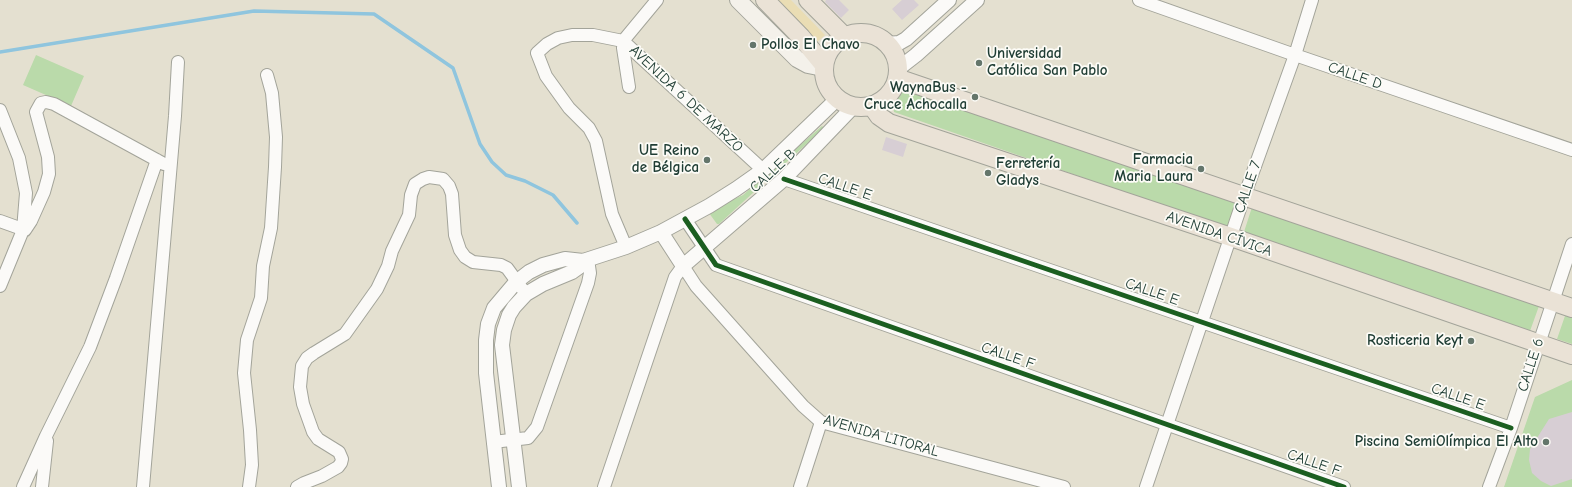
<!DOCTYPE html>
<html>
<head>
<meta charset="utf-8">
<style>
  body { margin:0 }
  canvas { display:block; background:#e4e0d0 }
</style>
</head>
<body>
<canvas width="1572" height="487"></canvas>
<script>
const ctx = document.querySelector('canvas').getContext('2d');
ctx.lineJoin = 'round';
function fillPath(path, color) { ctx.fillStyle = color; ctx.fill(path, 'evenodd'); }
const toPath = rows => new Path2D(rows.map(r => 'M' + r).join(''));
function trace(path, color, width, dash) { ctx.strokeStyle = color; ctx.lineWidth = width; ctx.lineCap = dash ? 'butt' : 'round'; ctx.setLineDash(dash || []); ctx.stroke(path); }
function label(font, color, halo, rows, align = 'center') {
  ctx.font = font + ' "Comic Neue",sans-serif'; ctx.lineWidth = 3.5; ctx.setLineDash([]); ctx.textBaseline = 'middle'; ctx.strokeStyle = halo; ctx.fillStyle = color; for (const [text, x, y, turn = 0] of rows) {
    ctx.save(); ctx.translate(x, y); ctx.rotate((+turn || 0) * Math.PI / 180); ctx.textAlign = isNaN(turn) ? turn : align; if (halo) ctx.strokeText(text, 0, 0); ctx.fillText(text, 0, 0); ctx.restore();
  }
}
fillPath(toPath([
  [36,55,84,76,71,106,23,85],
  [910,90,1236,202,1228,228,894,112,893,104,900,92],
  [822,126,824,128,719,224,717,224,709,213,709,211,743,195],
  [1252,207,1539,306,1530,331,1244,232],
  [1566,313,1572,315,1572,344,1557,339],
  [1572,380,1572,487,1504,487,1535,397]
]), '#badaaa');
fillPath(toPath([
  [775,0,791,0,825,35,817,42]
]), '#eaddb4');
trace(toPath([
  [0,52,254,11,374,14,453,68,480,144,492,162,506,175,525,181,553,195,577,223]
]), '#8fc5de', 3.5);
fillPath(toPath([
  [826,0,839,0,849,10,841,18,825,2],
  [902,0,914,0,919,5,902,20,892,9],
  [886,137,907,144,903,157,882,150],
  [1572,412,1572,479,1551,486,1541,481,1532,473,1529,460,1530,449,1549,419]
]), '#d7ced4');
const minor = toPath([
  [1139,0,1295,55,1572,150],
  [629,87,623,48,623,41,657,0],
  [0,110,19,158,26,193,23,230,0,286],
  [784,179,1511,428],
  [685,219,716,265,1344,487],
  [0,221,25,230,31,221,44,192,49,174,48,157,36,112,41,103,46,102,54,104,164,164],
  [626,247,612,214,596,141,589,128,569,108,546,76,537,53,547,44,558,38,572,35,593,35,623,41,763,170],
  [493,442,528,438,537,427,588,283,590,273,588,259],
  [23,487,46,436,90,347,116,278,157,160],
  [42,487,47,441],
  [143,487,175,116,178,62],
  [249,487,252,465,250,430,244,373,247,340,261,298,263,266,271,228,275,167,276,137,272,93,267,75],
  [297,487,304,483,322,476,338,467,341,463,342,459,339,452,318,439,313,432,303,404,300,387,302,366,307,358,314,353,345,334,377,289,388,266,392,251,409,215,411,195,415,184,423,179,429,177,443,179,449,186,452,194,455,235,460,250,465,257,473,262,501,265,507,268,526,294],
  [604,487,675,277,683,266,696,286,803,406,821,422,1064,487],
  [800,487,821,422],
  [1146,487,1244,197,1295,55,1312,0],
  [1489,487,1511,428,1572,244]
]);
const tertiary = toPath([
  [887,44,899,43,906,39,949,0],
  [898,69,916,55,977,0],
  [661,232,683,266,784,179,853,107],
  [499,487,486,373,486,340,488,324,494,308,516,282,529,272,543,265,565,259,583,261,626,247,661,232,709,206,736,189,763,170,837,99],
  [519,487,502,345,504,330,509,315,514,307,526,294,543,284,572,272,579,267,583,261]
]);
const secondary = toPath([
  [738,0,797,59,808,65,823,68]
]);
const primary = toPath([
  [765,0,801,37,824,65],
  [808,0,845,37],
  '824 70a37 37 0 1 1 74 0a37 37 0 1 1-74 0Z',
  [897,78,1572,308],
  [872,106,879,116,889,123,1231,237,1572,355]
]);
trace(minor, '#a3a49a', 14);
trace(tertiary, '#a3a49a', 16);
trace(secondary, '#a3a49a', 18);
trace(primary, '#a3a49a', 20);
trace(minor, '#fbfaf8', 12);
trace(tertiary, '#fbfaf8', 14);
trace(secondary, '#f4f1ea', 16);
trace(primary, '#eae2d6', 18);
trace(toPath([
  [784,179,1511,428],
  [685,219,716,265,1344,487]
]), '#1b5e20', 5);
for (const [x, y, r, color] of [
  [753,45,4,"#64766b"],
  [979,63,4,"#64766b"],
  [975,97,4,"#64766b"],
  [707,160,4,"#64766b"],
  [1201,169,4,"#64766b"],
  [988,173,4,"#64766b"],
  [1471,341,4,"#64766b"],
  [1546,442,4,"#64766b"]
]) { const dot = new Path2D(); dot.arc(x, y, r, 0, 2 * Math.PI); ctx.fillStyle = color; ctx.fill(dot); trace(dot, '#fdfcf7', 1.5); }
label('bold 15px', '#1f3d34', '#fdfcf7', [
  ["Pollos El Chavo",761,45,"left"],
  ["Universidad",987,54,"left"],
  ["Católica San Pablo",987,71,"left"],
  ["WaynaBus -",967,88],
  ["Cruce Achocalla",967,105],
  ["UE Reino",699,151],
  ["de Bélgica",699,168],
  ["Farmacia",1193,160],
  ["Maria Laura",1193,177],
  ["Ferretería",996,164,"left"],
  ["Gladys",996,181,"left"],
  ["Rosticeria Keyt",1463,341],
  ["Piscina SemiOlímpica El Alto",1538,442]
], 'right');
label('15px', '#1f3d34', '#fdfcf7', [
  ["CALLE D",1355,76,19],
  ["AVENIDA 6 DE MARZO",686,99,43],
  ["CALLE B",773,171,-43],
  ["CALLE E",845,187,19],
  ["CALLE 7",1248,187,-71],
  ["AVENIDA CÍVICA",1219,234,19],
  ["CALLE E",1152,292,19],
  ["CALLE F",1008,356,19],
  ["CALLE 6",1531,365,-72],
  ["CALLE E",1458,397,19],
  ["AVENIDA LITORAL",881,436,16],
  ["CALLE F",1314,463,19]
]);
</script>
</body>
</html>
